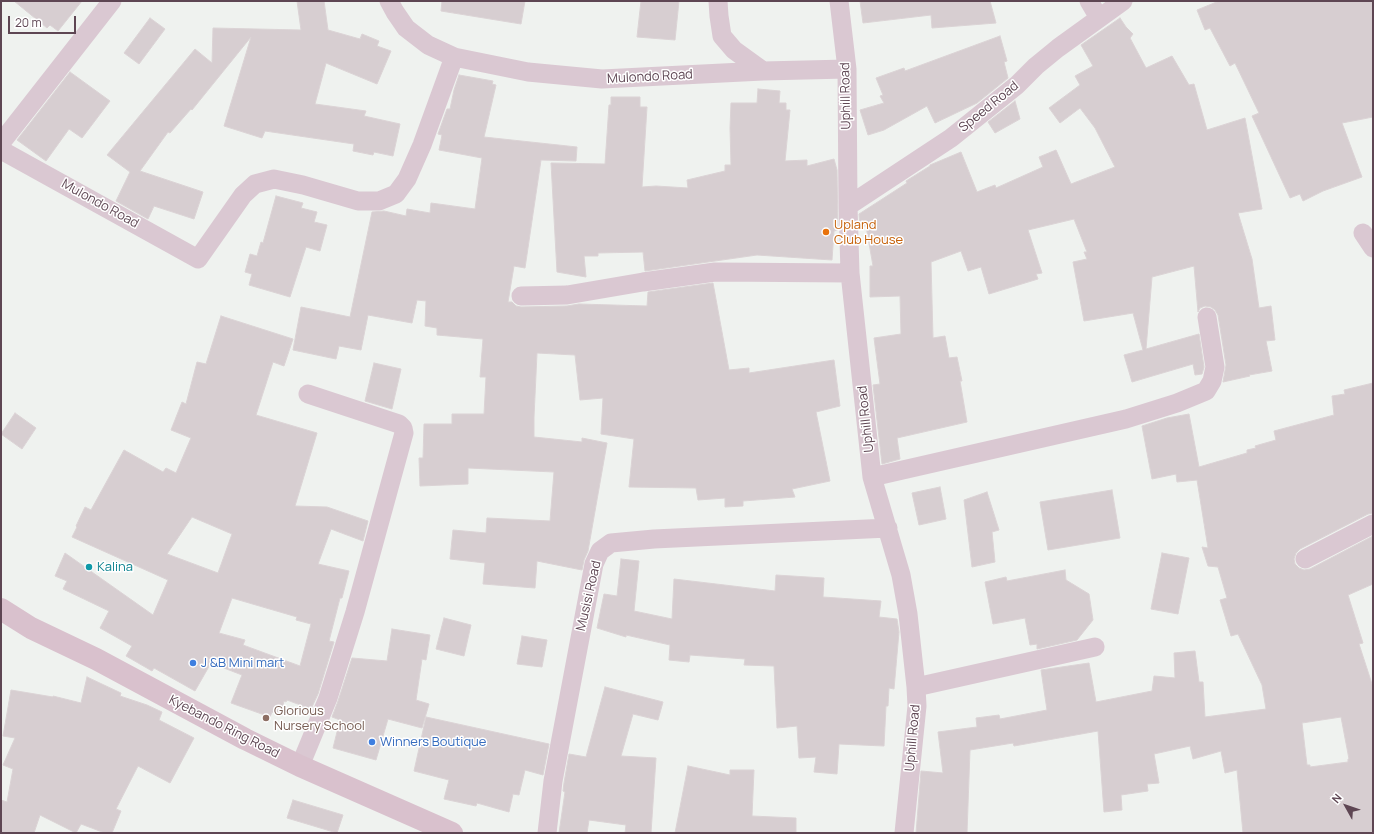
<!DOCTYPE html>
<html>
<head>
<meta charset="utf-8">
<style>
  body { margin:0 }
  #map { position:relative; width:1374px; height:834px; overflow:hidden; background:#eff2ef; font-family:Manrope,sans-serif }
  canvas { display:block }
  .frame { position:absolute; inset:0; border:2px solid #5e4653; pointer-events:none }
  .north { position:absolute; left:1326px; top:786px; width:40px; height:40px; -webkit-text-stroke:3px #fff; paint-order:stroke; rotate:310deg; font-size:11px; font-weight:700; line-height:16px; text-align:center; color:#5e4653 }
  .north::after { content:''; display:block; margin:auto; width:14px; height:18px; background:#5e4653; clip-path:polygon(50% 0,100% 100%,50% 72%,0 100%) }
  .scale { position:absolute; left:8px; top:16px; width:68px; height:18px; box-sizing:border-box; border:2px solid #5e4653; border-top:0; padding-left:5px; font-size:12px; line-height:14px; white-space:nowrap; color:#5e4653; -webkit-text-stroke:3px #fff; paint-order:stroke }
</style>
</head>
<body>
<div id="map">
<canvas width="1374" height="834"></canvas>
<div class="frame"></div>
<div class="north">N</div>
<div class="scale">20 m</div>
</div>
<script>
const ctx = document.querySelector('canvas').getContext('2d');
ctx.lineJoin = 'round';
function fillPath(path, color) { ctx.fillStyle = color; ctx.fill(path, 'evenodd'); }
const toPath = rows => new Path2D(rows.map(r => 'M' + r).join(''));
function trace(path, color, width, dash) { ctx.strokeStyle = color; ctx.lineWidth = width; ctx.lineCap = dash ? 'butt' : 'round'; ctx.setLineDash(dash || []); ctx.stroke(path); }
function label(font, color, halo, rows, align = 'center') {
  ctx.font = font + ' Manrope,sans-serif'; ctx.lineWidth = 3; ctx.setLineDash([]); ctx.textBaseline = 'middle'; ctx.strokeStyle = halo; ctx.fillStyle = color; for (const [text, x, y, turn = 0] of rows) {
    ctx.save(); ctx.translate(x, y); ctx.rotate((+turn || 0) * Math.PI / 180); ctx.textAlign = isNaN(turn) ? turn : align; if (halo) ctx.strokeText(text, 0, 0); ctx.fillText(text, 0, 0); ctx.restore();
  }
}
const building = toPath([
  [14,1,82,1,58,31,50,25,47,28,14,1],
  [297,1,324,1,328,30,360,39,362,34,379,41,377,46,391,51,377,84,326,63,315,104,366,111,364,116,400,124,393,156,374,152,373,155,353,151,354,144,265,131,262,138,224,126,251,37,192,110,191,109,170,133,168,132,140,171,203,192,194,219,154,206,148,219,116,201,130,172,107,155,195,49,212,63,213,28,301,30,297,1],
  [442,1,525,1,521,24,441,11,442,1],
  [641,1,679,1,675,40,637,37,641,1],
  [860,1,990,1,996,23,932,28,931,15,863,23,860,1],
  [1219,1,1373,1,1373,117,1342,123,1362,177,1323,191,1303,201,1300,194,1290,198,1252,116,1259,113,1235,63,1230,66,1210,28,1205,30,1197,10,1219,1],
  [150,18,165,29,139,64,124,53,150,18],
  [1120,18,1126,27,1133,34,1130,38,1146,68,1172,56,1189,85,1194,84,1207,130,1245,118,1262,209,1238,213,1252,259,1259,308,1271,306,1275,340,1266,341,1272,371,1249,375,1250,376,1223,382,1226,365,1218,315,1215,310,1211,307,1205,306,1200,308,1198,312,1194,266,1152,277,1146,349,1199,334,1204,367,1202,374,1195,375,1193,364,1132,382,1124,355,1143,350,1133,313,1084,321,1073,262,1087,259,1084,252,1087,252,1074,219,1028,230,1042,273,1036,274,1038,279,989,294,981,267,968,271,961,251,931,262,933,338,945,336,949,358,957,357,962,381,960,381,967,422,897,438,900,459,882,464,873,385,880,384,874,338,901,334,900,296,870,297,870,266,873,266,866,226,860,227,859,214,907,183,906,181,930,166,930,165,961,152,977,192,995,185,996,188,1043,167,1039,157,1056,150,1071,184,1115,167,1095,128,1080,108,1060,123,1049,108,1080,85,1075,76,1093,66,1081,45,1120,18],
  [1000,36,1007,61,1004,62,1008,78,977,103,935,123,927,106,884,130,868,135,860,110,884,103,880,96,883,95,876,78,904,68,905,71,1000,36],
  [70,72,110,101,82,138,69,129,46,161,17,140,70,72],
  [459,75,493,81,492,84,496,85,484,137,577,147,576,161,541,160,525,268,514,266,508,302,512,302,516,306,521,307,567,306,579,304,647,306,648,292,713,283,729,370,749,368,749,373,834,360,840,406,816,412,830,481,792,489,795,497,743,501,743,506,725,507,725,498,698,500,696,488,629,487,634,439,601,434,603,398,580,400,575,355,537,353,534,417,534,437,582,442,582,438,607,443,588,551,584,560,582,570,537,561,535,588,483,584,485,563,450,559,453,530,486,533,487,518,550,521,554,472,468,468,468,484,420,486,419,458,423,458,424,424,452,424,452,414,484,414,486,377,480,377,483,339,437,335,437,328,425,326,426,301,417,300,412,323,368,315,361,350,339,346,336,359,293,350,301,307,350,317,372,212,384,211,406,216,407,209,430,213,431,203,475,209,482,158,439,150,442,135,438,134,447,109,450,109,454,90,459,75],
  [758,89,780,91,779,103,786,103,786,110,790,110,785,161,807,160,807,166,834,159,837,170,838,230,834,231,832,260,757,255,645,271,643,252,598,253,598,256,584,256,586,277,557,272,551,163,605,164,609,105,611,105,611,97,640,97,640,107,647,107,642,187,656,186,688,188,687,180,725,171,725,165,731,165,730,128,731,103,757,103,758,89],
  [1015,101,1020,119,995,133,988,122,1015,101],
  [276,196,303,203,301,208,317,212,314,222,327,225,320,251,306,247,290,297,249,285,252,274,245,272,250,254,257,256,261,242,263,243,276,196],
  [221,316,293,339,284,366,273,362,256,415,317,433,295,506,327,507,368,521,363,541,331,529,318,564,349,571,342,598,340,598,329,641,334,642,318,694,311,709,287,700,286,702,284,701,281,714,272,712,270,717,231,703,242,675,211,663,195,691,154,668,152,671,126,656,132,646,100,628,109,611,63,589,67,581,55,576,65,553,153,615,168,580,72,537,77,527,76,526,85,507,91,510,124,450,163,472,166,468,176,473,191,438,171,430,182,402,186,404,197,362,206,364,221,316],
  [192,517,232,534,218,573,167,554,192,517],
  [232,598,297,617,296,620,311,624,300,666,243,645,245,640,219,633,232,598],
  [374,363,401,369,392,409,365,401,374,363],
  [1373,383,1373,513,1368,514,1300,549,1296,553,1294,559,1295,564,1299,568,1304,570,1310,569,1373,536,1373,584,1348,595,1363,643,1359,644,1373,687,1373,833,1243,833,1237,770,1225,773,1221,751,1193,759,1190,746,1154,754,1159,783,1147,784,1148,791,1121,795,1122,810,1104,812,1098,731,1014,746,1013,743,970,750,967,833,916,833,921,771,943,773,938,732,977,727,976,718,999,715,1000,719,1047,710,1041,670,1089,663,1096,702,1152,691,1154,676,1175,678,1174,653,1195,651,1199,682,1203,682,1205,717,1266,709,1262,685,1238,634,1231,636,1220,600,1227,598,1218,567,1208,566,1202,547,1208,548,1197,480,1177,482,1176,474,1152,479,1142,426,1167,418,1189,414,1199,467,1247,453,1247,450,1256,448,1255,446,1276,440,1274,431,1334,415,1332,396,1345,394,1344,390,1373,383],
  [1341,717,1349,759,1348,759,1348,762,1310,767,1310,765,1307,765,1302,723,1341,717],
  [15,413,36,428,22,449,1,434,15,413],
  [940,487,946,519,919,525,912,493,940,487],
  [1112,490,1120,538,1048,550,1040,502,1112,490],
  [987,492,999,530,992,532,995,562,972,567,964,500,987,492],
  [1162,553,1189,558,1178,614,1151,609,1162,553],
  [621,559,639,561,634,611,672,619,674,579,775,591,776,575,824,578,823,597,881,601,879,617,897,619,899,632,894,689,889,688,888,706,886,706,884,746,839,744,837,774,814,772,816,757,799,758,797,726,777,728,774,666,744,665,745,659,690,655,689,662,669,660,670,645,626,635,626,637,597,628,604,594,617,596,621,559],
  [1065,570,1066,580,1089,594,1093,620,1077,640,1037,649,1037,644,1030,645,1025,618,993,624,985,582,1006,577,1007,581,1065,570],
  [444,618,471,625,464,656,436,649,444,618],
  [392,629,430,635,426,660,422,659,416,700,429,704,422,728,388,719,376,760,333,748,340,720,332,717,338,701,352,658,387,661,392,629],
  [522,636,547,640,542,667,517,664,522,636],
  [87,677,121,693,120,696,147,705,162,712,159,720,194,738,170,783,138,766,116,809,121,811,112,833,105,833,81,824,76,833,40,815,34,833,1,833,1,800,7,802,13,769,3,765,15,738,3,736,11,690,53,697,53,696,81,703,87,677],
  [605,687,663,702,658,720,633,714,621,756,656,758,651,833,625,833,626,825,589,820,587,833,559,833,565,792,563,791,564,783,569,754,586,757,605,687],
  [426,717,549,744,543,775,525,770,519,795,513,794,509,812,477,803,476,806,444,799,449,780,414,771,426,717],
  [688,766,730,775,730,770,754,770,752,816,796,818,796,833,675,833,688,766],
  [293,800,343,815,337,833,287,818,293,800]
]);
fillPath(building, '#d7ced1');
trace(building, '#dbd3d5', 1);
trace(toPath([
  [389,1,395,12,406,28,428,45,454,57,528,72,602,79,763,71,847,69],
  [718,1,719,16,722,36,734,50,763,71],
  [839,1,847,69,848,206,850,273,872,477,901,575,908,614,916,687,917,706,904,833],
  [1089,1,1099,18],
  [1,143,112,1],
  [1,150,198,259,243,195,255,184,274,179,303,185,358,201,379,201,396,194,407,179,422,145,454,57],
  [848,206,951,138,1017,85,1036,66,1058,48,1123,1],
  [1363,233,1373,248],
  [521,296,567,295,643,282,715,272,850,273],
  [872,477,1126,419,1177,403,1206,391,1212,381,1215,367,1207,317],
  [1305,559,1373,524],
  [916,687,1095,647],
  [300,766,328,698,355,612,404,433,403,428,399,424,308,394],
  [547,833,553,781,594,564,600,551,611,543,654,539,888,528]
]), '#dac8d2', 19);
trace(toPath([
  [1,609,31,628,96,659,245,739,300,766,452,833]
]), '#d9c1cd', 22);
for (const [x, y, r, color] of [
  [826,232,4,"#e8710a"],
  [89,567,4,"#0f9aa8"],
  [193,663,4,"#3f7fe0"],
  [266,718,4,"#8d6e63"],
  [372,742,4,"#3f7fe0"]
]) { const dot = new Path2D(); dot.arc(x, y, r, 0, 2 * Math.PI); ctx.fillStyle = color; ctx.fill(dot); trace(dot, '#fff', 1.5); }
label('13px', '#5e4653', '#fff', [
  ["Mulondo Road",650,77,-3],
  ["Uphill Road",846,96,-91],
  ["Speed Road",989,107,-39],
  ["Mulondo Road",100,204,29],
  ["Uphill Road",866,419,-96],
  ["Musisi Road",589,596,-77],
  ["Kyebando Ring Road",224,727,27],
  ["Uphill Road",913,738,-85]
]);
label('13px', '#c56008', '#fff', [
  ["Upland",834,225],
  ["Club House",834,240]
], 'left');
label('13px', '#0d838f', '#fff', [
  ["Kalina",97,567]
], 'left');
label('13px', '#366cbe', '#fff', [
  ["J &B Mini mart",201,663],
  ["Winners Boutique",380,742]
], 'left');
label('13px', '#785e54', '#fff', [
  ["Glorious",274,711],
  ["Nursery School",274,726]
], 'left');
</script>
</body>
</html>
